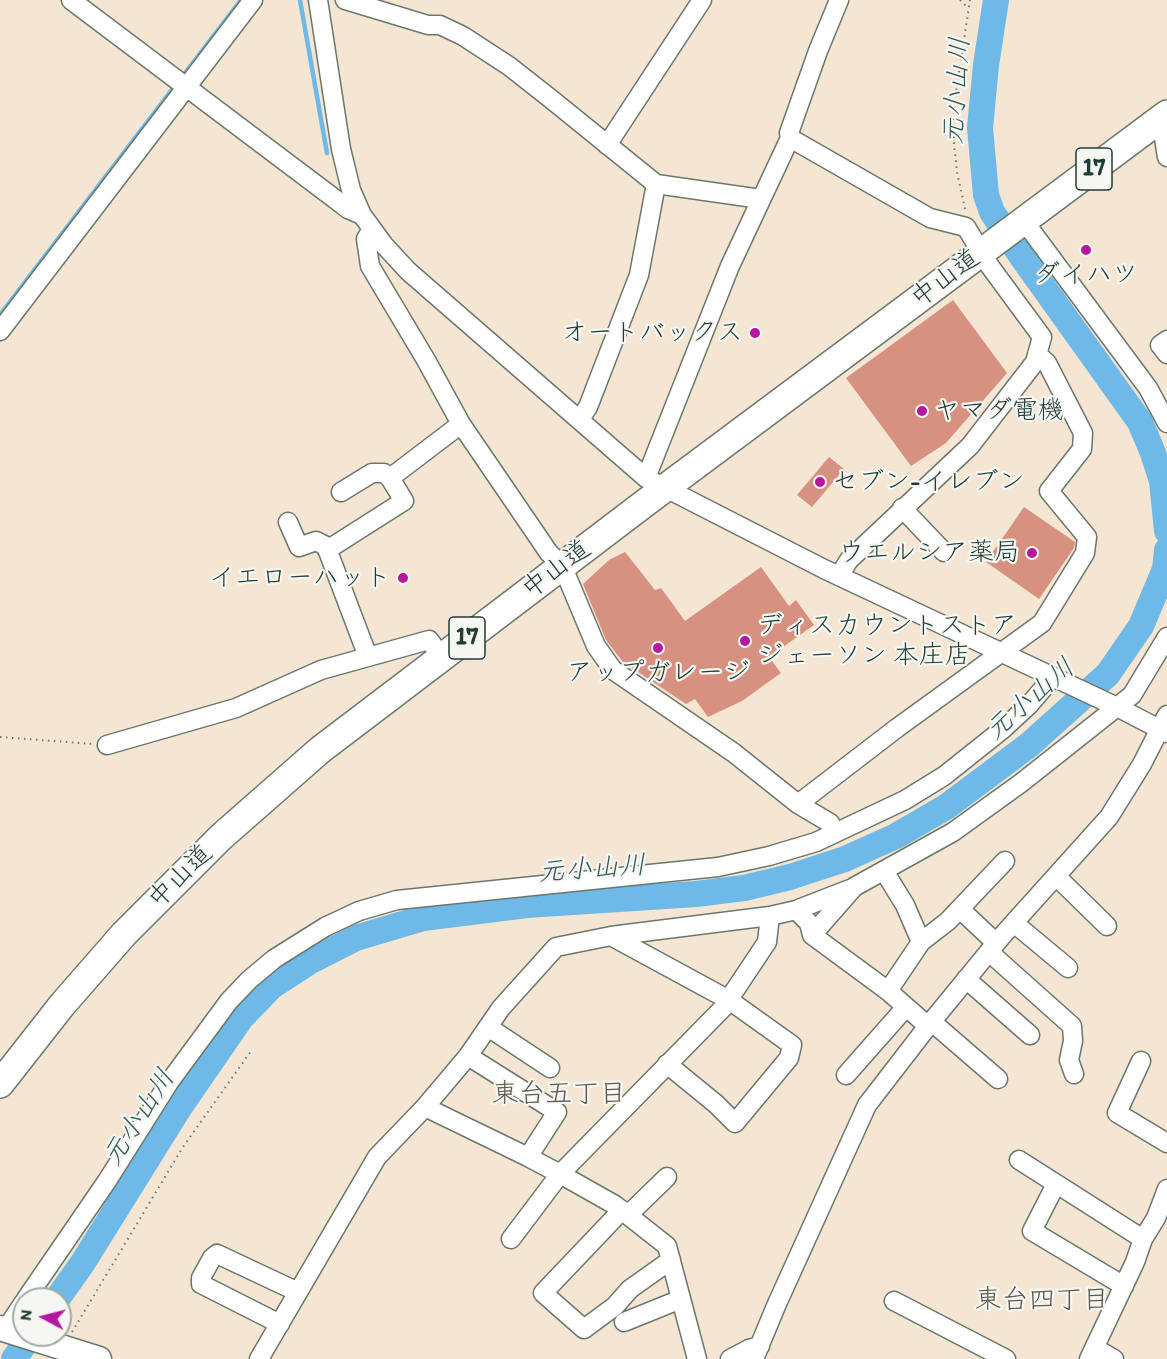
<!DOCTYPE html>
<html>
<head>
<meta charset="utf-8">
<style>
  body { margin:0 }
  #map { position:relative; width:1167px; height:1359px; overflow:hidden; background:#f4e6d2; font-family:Itim,sans-serif }
  canvas { display:block }
  .north { position:absolute; left:12px; top:1287px; width:60px; height:60px; box-sizing:border-box; background:#f6f6f2; border:2px solid #a0aca6; border-radius:50%; rotate:277deg; font-size:16px; font-weight:700; line-height:24px; text-align:center; color:#1f3d34 }
  .north::after { content:''; display:block; margin:auto; width:21px; height:27px; background:#b5179e; clip-path:polygon(50% 0,100% 100%,50% 72%,0 100%) }
</style>
</head>
<body>
<div id="map">
<canvas width="1167" height="1359"></canvas>
<div class="north">N</div>
</div>
<script>
const ctx = document.querySelector('canvas').getContext('2d');
ctx.lineJoin = 'round';
const toPath = rows => new Path2D(rows.map(r => 'M' + r).join(''));
function trace(path, color, width, dash) { ctx.strokeStyle = color; ctx.lineWidth = width; ctx.lineCap = dash ? 'butt' : 'round'; ctx.setLineDash(dash || []); ctx.stroke(path); }
function fillPath(path, color) { ctx.fillStyle = color; ctx.fill(path, 'evenodd'); }
function label(font, color, halo, rows, align = 'center') {
  ctx.font = font + ' Itim,"Klee One",sans-serif'; ctx.lineWidth = 4.5; ctx.setLineDash([]); ctx.textBaseline = 'middle'; ctx.strokeStyle = halo; ctx.fillStyle = color; for (const [text, x, y, turn = 0] of rows) {
    ctx.save(); ctx.translate(x, y); ctx.rotate((+turn || 0) * Math.PI / 180); ctx.textAlign = isNaN(turn) ? turn : align; if (halo) ctx.strokeText(text, 0, 0); ctx.fillText(text, 0, 0); ctx.restore();
  }
}
trace(toPath([
  [300,0,327,153],
  [182,77,241,0],
  [0,315,177,83]
]), '#6eb9e7', 4.5);
trace(toPath([
  [996,0,986,65,980,128,986,195,992,212,1022,257,1140,422,1153,453,1162,481,1167,531],
  [57,1299,82,1264,181,1105,241,1018,272,986,309,962,356,938,423,918,527,905,696,894,744,888,790,877,845,859,896,836,946,807,1029,745,1108,674,1141,626,1165,569,1167,550],
  [14,1359,31,1335]
]), '#6eb9e7', 26);
fillPath(toPath([
  [953,300,1007,373,946,443,911,466,846,378],
  [829,457,844,469,812,507,797,495],
  [1024,507,1075,542,1074,548,1039,599,986,562],
  [625,552,655,590,661,588,685,621,761,567,789,606,796,600,814,625,769,657,781,673,742,701,708,717,695,699,686,704,623,662,606,640,583,584,609,560]
]), '#d79181');
const minor = toPath([
  [71,0,335,199,348,209,362,215],
  [318,0,341,149,351,190,362,215,384,245,408,271,646,478,824,569,1117,707,1167,733],
  [345,0,428,25,440,25,463,36,509,66,551,99,656,184,761,199],
  [1161,119,1167,157],
  [790,138,930,218,966,227,989,265,1042,337,1035,362,970,446,849,560,839,576],
  [607,145,702,0],
  [1024,221,1148,388,1167,423],
  [372,229,366,239,370,266,426,360,461,424,549,553,562,565,596,646,613,670,734,753,798,804,897,728,1042,623,1085,553,1087,537,1049,491,1082,449,1083,433,1047,363,1037,354],
  [0,331,253,0],
  [1167,340,1160,345,1167,354],
  [580,419,588,407,639,275,656,184],
  [646,478,730,266,790,138,789,133,818,51,839,0],
  [341,492,372,473,384,473,390,478],
  [902,508,944,552],
  [288,522,299,547,316,541,326,546,368,657],
  [327,550,404,501,390,478,461,424],
  [107,745,236,708,321,670,429,640,442,657],
  [798,804,830,823,835,833],
  [884,871,905,905,921,942,888,991],
  [1056,876,1107,926],
  [960,909,996,943],
  [796,910,850,889],
  [1014,923,1068,968],
  [812,935,854,887,953,832,1021,783,1132,695,1167,637],
  [611,936,729,1000,792,1045,789,1058,735,1123,716,1104,667,1064],
  [921,942,948,921,1005,861],
  [989,952,1072,1026,1073,1041,1069,1060,1074,1074],
  [966,979,1030,1035],
  [932,1022,998,1079],
  [488,1027,550,1068],
  [468,1056,557,1112,528,1157],
  [1141,1061,1117,1113,1167,1143],
  [846,1075,906,1007],
  [425,1107,528,1157,560,1174,723,1008,767,942,770,916,796,910,809,923,812,935,888,991,928,1026],
  [1019,1160,1143,1239],
  [1056,1184,1032,1231,1124,1286],
  [622,1210,543,1293,584,1329,615,1306,630,1289,671,1260],
  [628,1215,667,1177],
  [511,1239,560,1174,615,1205,667,1246,697,1359],
  [26,1299,107,1181,170,1081,229,1001,249,980,274,959,325,927,359,911,397,900,718,867,769,856,816,842,905,800,944,776,1003,729,1029,705,1053,677],
  [894,1301,1006,1359],
  [624,1322,681,1299],
  [280,1324,201,1284,201,1278,212,1258,217,1254,298,1292],
  [6,1329,24,1302],
  [1095,1348,1114,1359],
  [259,1359,377,1157,425,1107,468,1056,501,1008,556,947,611,936,770,916],
  [730,1359,749,1349,760,1346],
  [754,1359,776,1306,867,1105,928,1026,1001,937,1109,817,1142,764,1167,715],
  [1089,1359,1135,1262,1143,1239,1156,1218,1167,1189]
]);
const major = toPath([
  [0,1328,99,1359]
]);
const highway = toPath([
  [0,1084,62,1005,124,934,221,837,320,750,645,503,1167,114]
]);
trace(minor, '#6a786b', 21);
trace(major, '#6a786b', 27);
trace(highway, '#6a786b', 30);
trace(toPath([
  [960,0,968,8],
  [965,209,957,172,954,143,954,117,956,92,970,0],
  [0,737,93,744],
  [72,1332,183,1147,251,1051]
]), '#6a786b', 2, [1.5, 4.5]);
trace(minor, '#fff', 18);
trace(major, '#fff', 24);
trace(highway, '#fff', 27);
for (const [x, y, r, color] of [
  [1086,250,6,"#b5179e"],
  [755,333,6,"#b5179e"],
  [922,411,6,"#b5179e"],
  [820,482,6,"#b5179e"],
  [1032,553,6,"#b5179e"],
  [403,578,6,"#b5179e"],
  [745,641,6,"#b5179e"],
  [658,648,6,"#b5179e"]
]) { const dot = new Path2D(); dot.arc(x, y, r, 0, 2 * Math.PI); ctx.fillStyle = color; ctx.fill(dot); trace(dot, '#f6f6f2', 2); }
for (const [x, y, w] of [
  [1094,169,36],
  [467,638,36]
]) { const box = new Path2D(); box.roundRect(x - w / 2, y - 21, w, 42, 4.5); ctx.fillStyle = '#f6f6f2'; ctx.fill(box); trace(box, '#1f3d34', 1.5); }
label('bold 24px', '#1f3d34', null, [
  ["17",1094,169],
  ["17",467,638]
]);
label('26px', '#1f3d34', '#f6f6f2', [
  ["ダイハツ",1086,275,"center"],
  ["オートバックス",743,333],
  ["ヤマダ電機",934,411,"left"],
  ["セブン-イレブン",832,482,"left"],
  ["ウエルシア薬局",1020,553],
  ["イエローハット",391,578],
  ["ディスカウントストア",757,626,"left"],
  ["ジェーソン 本庄店",757,656,"left"],
  ["アップガレージ",658,673,"center"]
], 'right');
label('26px', '#1f3d34', '#f6f6f2', [
  ["中山道",946,279,-37],
  ["中山道",557,570,-37],
  ["中山道",181,877,-45]
]);
label('italic 27px', '#335c61', '#f6f6f2', [
  ["元小山川",958,91,-86],
  ["元小山川",1031,700,-41],
  ["元小山川",592,870,-4],
  ["元小山川",140,1118,-57]
]);
label('27px', '#5f5a4f', '#f6f6f2', [
  ["東台五丁目",559,1095],
  ["東台四丁目",1042,1301]
]);
</script>
</body>
</html>
